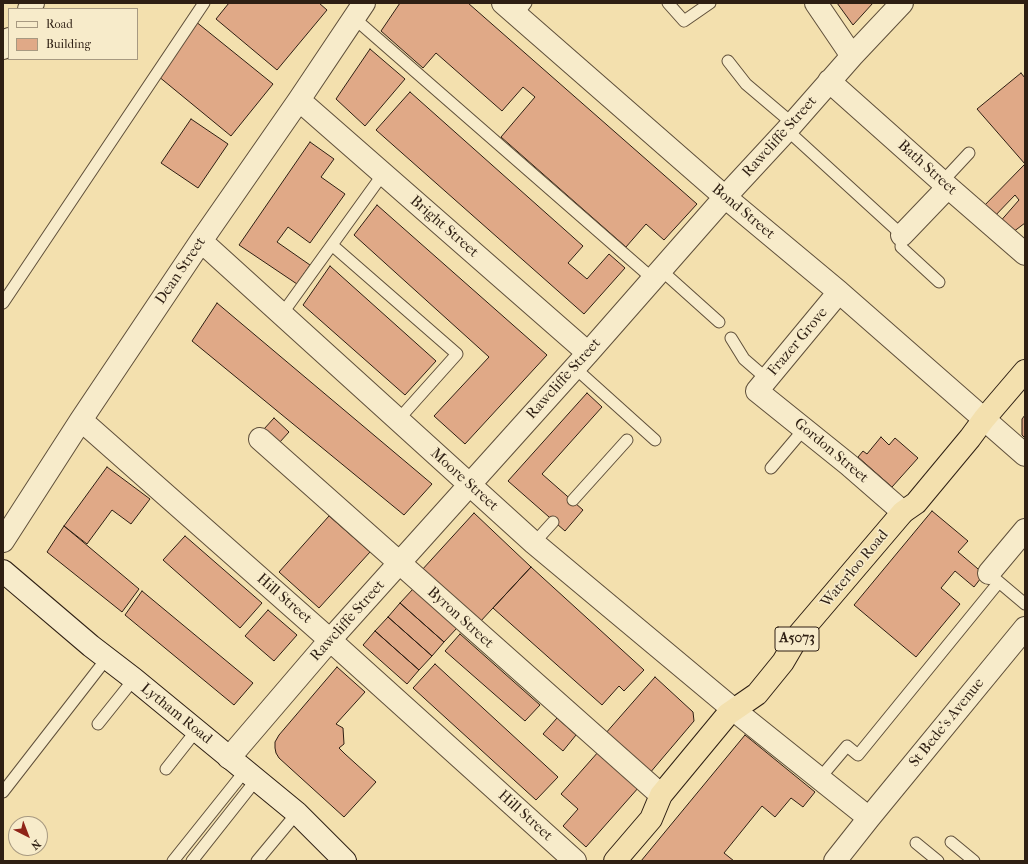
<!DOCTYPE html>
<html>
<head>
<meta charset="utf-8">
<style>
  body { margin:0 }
  #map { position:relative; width:1028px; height:864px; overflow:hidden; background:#f3e0ae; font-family:"IM FELL French Canon",serif }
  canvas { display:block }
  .frame { position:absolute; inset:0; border:4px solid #2e1f13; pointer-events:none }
  .legend { position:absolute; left:8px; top:8px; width:130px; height:52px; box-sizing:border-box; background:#f7ebca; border:1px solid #a79981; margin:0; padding:5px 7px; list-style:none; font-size:12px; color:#2e1f13 }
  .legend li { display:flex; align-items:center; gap:8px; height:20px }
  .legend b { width:20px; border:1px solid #a79981 }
  .north { position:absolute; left:8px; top:816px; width:40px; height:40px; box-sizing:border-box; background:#f7ebca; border:1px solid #a79981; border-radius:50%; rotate:138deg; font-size:11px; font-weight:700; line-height:16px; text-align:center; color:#2e1f13 }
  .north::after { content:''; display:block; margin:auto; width:14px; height:18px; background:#8f2418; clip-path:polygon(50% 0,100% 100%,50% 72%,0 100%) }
</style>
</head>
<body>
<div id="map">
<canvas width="1028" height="864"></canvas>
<div class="frame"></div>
<ul class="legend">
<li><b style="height:5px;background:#f7ebca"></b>Road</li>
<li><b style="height:11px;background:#e0a987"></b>Building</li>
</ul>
<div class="north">N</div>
</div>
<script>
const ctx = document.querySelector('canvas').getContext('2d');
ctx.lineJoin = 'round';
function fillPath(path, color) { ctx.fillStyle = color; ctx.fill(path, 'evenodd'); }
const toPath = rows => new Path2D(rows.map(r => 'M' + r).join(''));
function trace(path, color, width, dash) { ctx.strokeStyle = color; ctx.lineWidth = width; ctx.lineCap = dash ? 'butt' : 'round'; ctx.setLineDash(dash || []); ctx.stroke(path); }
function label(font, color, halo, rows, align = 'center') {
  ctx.font = font + ' "IM FELL French Canon",serif'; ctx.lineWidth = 3; ctx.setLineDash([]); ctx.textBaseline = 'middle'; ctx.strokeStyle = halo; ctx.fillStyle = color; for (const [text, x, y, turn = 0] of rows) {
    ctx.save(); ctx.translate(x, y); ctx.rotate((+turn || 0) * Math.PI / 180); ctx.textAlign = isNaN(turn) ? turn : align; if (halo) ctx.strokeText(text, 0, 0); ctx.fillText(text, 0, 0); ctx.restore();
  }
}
const building = toPath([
  [229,3,319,3,327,10,277,70,216,19,229,3],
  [400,3,468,3,697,204,664,240,646,224,626,247,501,137,535,97,523,87,502,111,436,53,423,68,381,31,400,3],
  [837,3,873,3,853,25,837,3],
  [195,21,273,84,231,136,158,76,195,21],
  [370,49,405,79,365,126,336,99,370,49],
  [1021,73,1025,78,1025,164,977,109,1021,73],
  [410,92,583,246,568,263,587,279,609,254,625,268,584,314,376,130,410,92],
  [191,119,228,144,198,188,161,163,191,119],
  [310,142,334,159,321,177,345,194,310,243,288,227,277,242,310,265,297,284,239,245,310,142],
  [1025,164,1025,223,1009,235,998,224,1019,200,1015,195,992,219,981,209,1025,164],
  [377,205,547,355,465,444,434,416,489,357,354,235,377,205],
  [330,266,436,361,405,395,303,305,330,266],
  [217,303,432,484,404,515,192,341,217,303],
  [587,393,602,407,542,474,583,510,565,531,508,481,587,393],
  [1025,415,1025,438,1022,435,1022,419,1025,415],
  [274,418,289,432,279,443,264,429,274,418],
  [881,437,889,445,895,438,918,458,892,487,858,457,863,451,867,454,881,437],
  [107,467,150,499,131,524,112,510,87,544,64,526,107,467],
  [932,511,968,541,958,552,984,574,974,587,955,571,941,588,960,604,916,657,854,605,932,511],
  [474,513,531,567,479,623,421,571,474,513],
  [329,516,370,552,319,608,279,572,329,516],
  [64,526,139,589,122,612,47,552,64,526],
  [185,536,262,603,240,628,163,560,185,536],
  [531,567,644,670,624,691,619,686,602,705,493,608,531,567],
  [413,589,457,628,444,642,400,603,413,589],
  [142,591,253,683,234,705,125,615,142,591],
  [400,603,444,642,432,656,388,617,400,603],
  [268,610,297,635,274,661,245,636,268,610],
  [388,617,432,656,419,670,375,631,388,617],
  [375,631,419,670,407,684,363,645,375,631],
  [460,634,540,705,525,721,445,651,460,634],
  [435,664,558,777,536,800,413,688,435,664],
  [337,667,365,692,336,724,343,728,344,744,339,748,345,754,376,782,366,793,344,817,279,758,276,753,275,748,275,742,279,735,337,667],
  [655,677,693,712,694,721,649,774,605,734,655,677],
  [557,718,576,735,563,751,543,734,557,718],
  [745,735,815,792,803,807,791,798,775,817,762,806,724,853,734,861,641,861,745,735],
  [599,751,639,787,586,847,563,826,578,809,561,794,599,751]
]);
fillPath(building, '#e0a987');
trace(building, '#2e1f13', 1);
const service = toPath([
  [668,3,684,21,710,3],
  [517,15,526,3],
  [354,18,653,279],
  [728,61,746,84,792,123],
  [787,130,902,235,901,247,939,282],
  [942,182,969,153],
  [332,245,457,354,398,420],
  [661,270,719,322],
  [3,303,204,3],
  [282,314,383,174],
  [731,338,744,359,767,379],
  [575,368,655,440],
  [771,468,804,429],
  [573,500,627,440],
  [534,543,553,522],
  [993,577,1025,604],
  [98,724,134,679],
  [166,769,196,731],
  [820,778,847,746,858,755,999,582],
  [3,792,107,658],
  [951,842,974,861],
  [916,843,938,861],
  [173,861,245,771],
  [192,861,256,780],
  [257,861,297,813]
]);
const minor = toPath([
  [503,3,725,197,839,292,1025,455],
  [816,3,852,56],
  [29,9,33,3],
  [3,48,9,39],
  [829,81,948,187,1025,254],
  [299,100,588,353],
  [902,235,948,187],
  [201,241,534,543,734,710,869,818],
  [839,292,757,391,849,465,903,512],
  [81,420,330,640,575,861],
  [260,439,661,795],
  [3,541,81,420,201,241,299,100,364,3],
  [989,573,1025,530],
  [229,758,330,640,588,353,725,197,787,130,852,56,902,3],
  [835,861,869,818,1025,628]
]);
const secondary = toPath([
  [3,571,91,646,134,679,297,813,345,861]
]);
const trunk = toPath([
  [615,861,651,819,661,795,728,714,757,694,783,662,800,633,903,512,916,503,970,438,984,419,1025,371]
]);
trace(service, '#5f4f3a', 13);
trace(minor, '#5f4f3a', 24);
trace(secondary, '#2e1f13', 24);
trace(trunk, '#2e1f13', 24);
trace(service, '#f7ebca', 11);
trace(minor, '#f7ebca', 22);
trace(secondary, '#f7ebca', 22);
trace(trunk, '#f3e0ae', 22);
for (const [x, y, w] of [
  [797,639,44]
]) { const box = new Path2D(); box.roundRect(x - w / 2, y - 12, w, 24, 3); ctx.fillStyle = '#f7ebca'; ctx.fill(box); trace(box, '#2e1f13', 1); }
label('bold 14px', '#2e1f13', null, [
  ["A5073",797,639]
]);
label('15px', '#2e1f13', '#f7ebca', [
  ["Rawcliffe Street",780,137,-48],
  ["Bath Street",927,168,42],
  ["Bond Street",743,212,40],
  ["Bright Street",444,227,41],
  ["Dean Street",181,271,-56],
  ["Frazer Grove",798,342,-50],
  ["Rawcliffe Street",564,379,-48],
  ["Gordon Street",831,451,40],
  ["Moore Street",464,480,42],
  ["Waterloo Road",855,569,-50],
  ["Hill Street",284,599,41],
  ["Byron Street",460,618,42],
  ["Rawcliffe Street",348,621,-48],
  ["Lytham Road",176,714,39],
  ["St Bede's Avenue",947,723,-51],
  ["Hill Street",525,816,42]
]);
</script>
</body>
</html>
